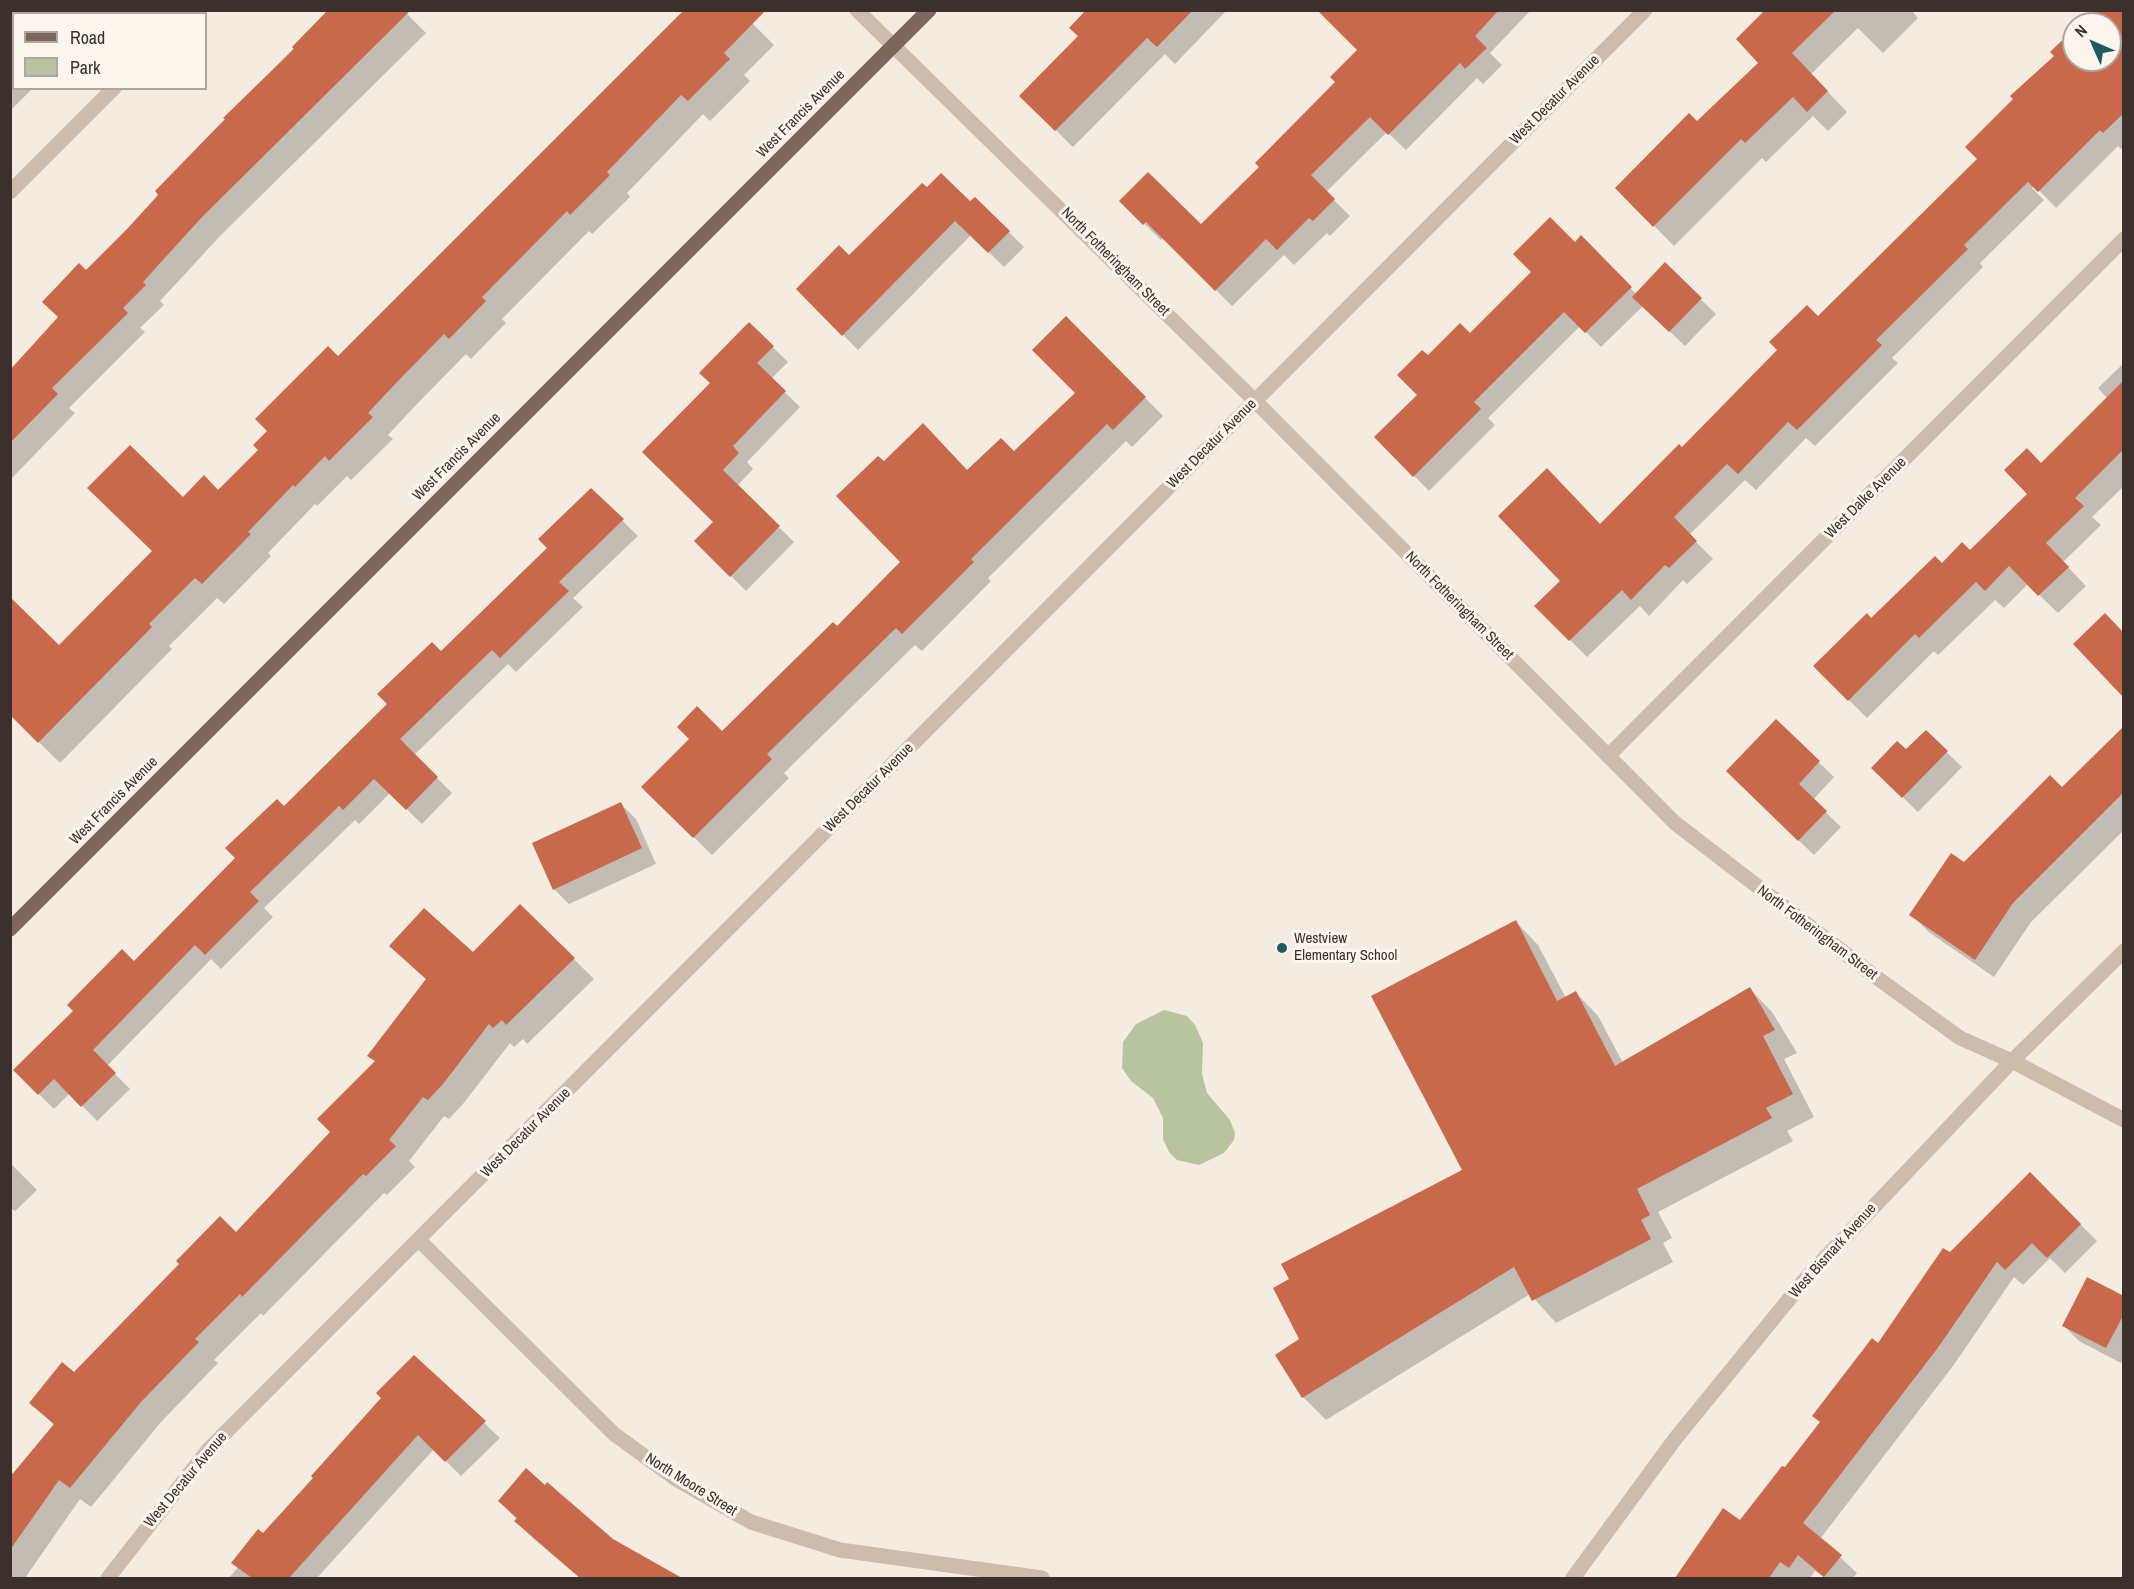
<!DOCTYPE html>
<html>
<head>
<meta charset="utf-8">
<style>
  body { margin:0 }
  #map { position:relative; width:2134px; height:1589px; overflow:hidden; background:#f4ebe1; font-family:"Archivo Narrow",sans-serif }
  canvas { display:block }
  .frame { position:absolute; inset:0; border:12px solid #3b302b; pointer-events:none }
  .legend { position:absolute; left:12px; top:12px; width:195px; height:78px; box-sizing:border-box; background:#fbf5ee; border:2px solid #aea6a0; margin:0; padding:8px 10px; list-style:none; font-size:18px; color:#3b302b }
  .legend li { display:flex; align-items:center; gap:12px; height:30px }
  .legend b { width:30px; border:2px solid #aea6a0 }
  .north { position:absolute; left:2062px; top:12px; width:60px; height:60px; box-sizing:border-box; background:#fbf5ee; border:2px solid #aea6a0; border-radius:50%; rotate:315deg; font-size:16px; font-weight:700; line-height:24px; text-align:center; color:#3b302b }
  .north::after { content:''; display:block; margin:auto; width:21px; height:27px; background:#1f5a5e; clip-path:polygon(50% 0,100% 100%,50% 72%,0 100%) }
</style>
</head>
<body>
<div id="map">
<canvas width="2134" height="1589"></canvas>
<div class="frame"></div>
<ul class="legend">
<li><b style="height:8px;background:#7d675c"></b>Road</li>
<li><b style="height:16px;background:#b8c4a0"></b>Park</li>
</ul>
<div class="north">N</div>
</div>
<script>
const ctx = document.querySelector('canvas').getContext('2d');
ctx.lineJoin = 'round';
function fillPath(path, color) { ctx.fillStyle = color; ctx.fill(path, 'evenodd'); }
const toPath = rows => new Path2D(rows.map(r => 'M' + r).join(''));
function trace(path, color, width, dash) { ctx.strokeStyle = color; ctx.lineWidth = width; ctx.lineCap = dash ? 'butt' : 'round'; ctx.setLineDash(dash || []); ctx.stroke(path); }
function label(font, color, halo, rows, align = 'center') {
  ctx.font = font + ' "Archivo Narrow",sans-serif'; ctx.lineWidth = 6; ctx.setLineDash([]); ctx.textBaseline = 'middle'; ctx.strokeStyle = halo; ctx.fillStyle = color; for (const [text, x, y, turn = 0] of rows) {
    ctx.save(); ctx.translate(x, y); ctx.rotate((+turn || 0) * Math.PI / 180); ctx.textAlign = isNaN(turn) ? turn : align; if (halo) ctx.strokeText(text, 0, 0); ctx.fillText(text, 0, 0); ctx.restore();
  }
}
fillPath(toPath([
  [1164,1010,1187,1016,1195,1025,1203,1043,1202,1074,1207,1093,1230,1120,1235,1133,1234,1140,1224,1153,1199,1165,1177,1160,1169,1152,1163,1139,1163,1118,1153,1098,1131,1081,1122,1068,1123,1042,1136,1024]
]), '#b8c4a0');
fillPath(toPath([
  [10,10,120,10,117,14,14,14,14,88,33,88,10,111],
  [330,10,403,10,426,33,220,236,160,301,164,305,140,328,145,332,69,408,75,413,10,480,10,371,60,317,86,272,160,195,157,191],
  [739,10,774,45,744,75,750,81,710,121,703,114,627,193,630,197,592,234,589,231,502,319,506,323,471,359,466,354,417,404,388,435,393,439,351,480,347,476,317,506,315,504,268,553,271,556,224,604,217,598,169,646,172,649,60,763,10,713,59,648,154,551,183,499,218,492,260,450,338,358],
  [1088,10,1227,10,1175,64,1165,54,1073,147,1021,96,1080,36],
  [1437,10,1531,10,1490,53,1502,65,1483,84,1477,78,1406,150,1387,132,1326,192,1350,216,1330,236,1327,233,1294,265,1284,255,1232,306,1163,237,1161,240,1121,201,1201,226],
  [1767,10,1911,10,1918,18,1883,53,1858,28,1811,74,1847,112,1828,131,1813,116,1766,162,1762,158,1674,246,1617,188,1697,123,1761,63],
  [2124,10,2124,147,2121,149,2118,146,2056,208,2034,185,2032,188,2044,200,1980,263,1983,267,1892,358,1898,363,1815,446,1806,438,1756,490,1745,480,1689,535,1713,559,1687,584,1683,580,1649,616,1640,606,1587,657,1536,606,1562,581,1601,525,1818,318,1979,159,2074,31,2074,60,2110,60,2110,24,2094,24],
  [927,189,970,204,975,199,1024,247,1004,267,971,235,858,350,798,289,849,257],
  [1581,238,1636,294,1665,265,1716,314,1685,346,1643,306,1601,347,1580,326,1488,418,1495,425,1429,491,1376,437,1419,395,1428,358,1470,336],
  [1066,318,1163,416,1132,447,1126,441,988,578,991,581,922,651,915,645,784,773,789,778,712,855,643,787,722,733,837,628,902,562,884,463,968,471,1014,453,1078,393],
  [749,324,788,362,771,379,800,407,747,462,753,469,737,486,794,542,746,591,696,541,715,522,712,384],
  [2124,363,2124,486,2092,517,2101,525,2063,562,2086,586,2058,613,2028,584,2004,608,1995,600,1938,655,1934,651,1867,718,1815,666,1942,565,1970,552,2029,494,2041,464,2107,398,2098,388],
  [591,490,638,536,573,598,583,607,516,672,508,664,414,755,452,793,422,824,390,793,359,824,355,820,264,908,273,917,221,969,211,959,107,1066,130,1089,97,1121,70,1093,54,1109,15,1070,134,963,284,808,549,548],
  [1776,721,1834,777,1813,800,1841,827,1814,855,1743,786],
  [2124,728,2124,830,2031,922,1994,977,1930,933,1911,915,1965,864,2062,789],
  [1926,732,1962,767,1918,812,1873,768,1906,752],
  [621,804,636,819,656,864,569,904,554,889],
  [520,906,594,979,527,1044,523,1039,514,1047,510,1043,463,1104,449,1119,444,1116,409,1161,415,1167,387,1195,384,1193,263,1316,261,1313,214,1360,218,1363,161,1422,91,1507,80,1499,25,1578,10,1578,10,1471,15,1474,55,1426,31,1403,74,1374,236,1234,332,1132,376,1062,369,1055,427,980,412,966,473,954],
  [1516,922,1538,945,1566,998,1576,993,1598,1016,1623,1063,1750,989,1772,1012,1797,1053,1784,1059,1814,1117,1787,1131,1793,1141,1658,1212,1672,1238,1663,1243,1673,1262,1556,1323,1530,1294,1326,1420,1303,1397,1277,1356,1301,1339,1464,1170],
  [10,1163,37,1190,15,1211,10,1207],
  [2030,1174,2097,1241,2065,1273,2050,1258,2023,1285,2014,1277,1953,1366,1820,1539,1857,1573,1853,1578,1825,1578,1815,1571,1810,1578,1676,1578,1723,1510,1740,1522,1785,1469,1950,1254],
  [2124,1298,2124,1358,2121,1363,2079,1341,2064,1326],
  [414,1357,500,1438,461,1476,434,1449,317,1578,229,1578,383,1398],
  [500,1501,612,1540,679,1578,580,1578,534,1539]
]), '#0003');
fillPath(toPath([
  [328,10,411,10,202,217,143,282,146,285,123,308,128,313,52,388,58,394,10,443,10,370,58,317,42,302,79,263,86,270,129,227,158,195,155,191,225,119,223,118,294,49,292,47],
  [684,10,766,10,724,53,730,59,688,101,681,95,607,172,610,175,570,215,567,211,482,297,486,301,449,339,444,334,396,383,368,413,373,417,329,461,325,456,295,487,293,485,248,532,251,534,202,584,195,578,149,624,152,627,38,743,10,715,10,597,59,645,152,551,87,488,130,445,183,497,204,475,218,490,258,450,253,445,267,431,255,419,328,346,338,356],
  [1086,10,1193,10,1157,47,1147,38,1055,131,1019,96,1078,36,1069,28],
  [1317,10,1499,10,1475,36,1487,48,1465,69,1460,63,1388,135,1370,117,1311,175,1335,199,1313,221,1309,218,1277,250,1266,239,1215,291,1146,222,1143,225,1119,201,1148,172,1201,224,1259,167,1255,163,1335,82,1330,77,1357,50],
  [1765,10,1836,10,1792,53,1828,91,1807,112,1793,97,1745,143,1741,139,1653,227,1615,188,1689,113,1697,121,1758,63,1736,39],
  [2094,10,2124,10,2124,113,2103,133,2100,130,2038,192,2028,182,1964,245,1968,249,1876,340,1882,345,1797,430,1788,422,1738,474,1727,464,1674,517,1697,541,1669,568,1665,565,1631,600,1622,590,1569,641,1534,606,1560,581,1498,516,1547,468,1600,524,1679,444,1682,447,1777,350,1769,342,1807,305,1818,316,1977,159,1965,147,2013,99,2010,96,2054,56,2050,52,2074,29,2074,60,2110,60,2110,24,2080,24],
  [941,173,970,201,975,197,1010,231,988,253,955,221,842,336,796,289,839,245,849,255,922,183,927,187],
  [1550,217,1575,242,1581,235,1632,287,1585,333,1564,312,1474,402,1481,409,1413,477,1374,437,1417,395,1397,375,1422,350,1428,355,1460,323,1470,333,1531,272,1513,254],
  [1665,262,1702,298,1669,332,1632,297],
  [1066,316,1146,397,1113,430,1107,424,971,559,974,562,902,634,896,628,767,754,772,759,693,838,641,787,689,739,677,727,697,706,722,731,833,622,837,626,900,562,836,496,878,456,884,461,923,423,967,470,1001,438,1014,451,1075,393,1032,350],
  [749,322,774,346,757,363,786,391,733,446,739,453,723,470,780,526,730,577,694,541,713,522,642,452,710,383,699,373],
  [2124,380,2124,449,2075,498,2084,506,2046,543,2069,567,2038,596,2009,566,1985,591,1976,582,1919,638,1915,634,1848,701,1813,666,1867,613,1871,618,1935,556,1942,563,1962,542,1970,550,2027,494,2004,470,2027,448,2041,463],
  [591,488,624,519,559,582,569,591,500,658,492,650,400,739,438,777,406,810,374,779,343,810,339,806,250,892,259,901,205,955,195,945,93,1050,116,1073,81,1107,54,1079,38,1095,13,1070,73,1011,67,1005,122,949,134,961,235,858,225,848,277,799,284,806,387,704,377,694,432,642,441,651,547,548,538,539],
  [2105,613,2124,633,2124,698,2073,644],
  [1776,719,1820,761,1799,784,1827,811,1798,841,1726,771],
  [2124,726,2124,792,2013,903,1975,960,1909,915,1951,853,1964,862,2050,775,2062,787],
  [1926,730,1948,751,1902,798,1871,768,1897,741,1906,749],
  [621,802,642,848,553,890,532,843],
  [520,904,575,958,506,1025,502,1020,493,1028,489,1024,443,1084,428,1100,423,1097,389,1140,396,1146,366,1176,363,1174,242,1297,240,1294,195,1339,199,1342,141,1402,70,1488,59,1480,10,1550,10,1477,54,1424,29,1403,62,1362,74,1372,179,1264,176,1261,220,1216,236,1232,330,1132,317,1119,375,1061,367,1056,426,979,389,946,424,908,473,952],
  [1516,920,1557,1001,1576,991,1615,1066,1750,987,1775,1030,1763,1036,1793,1094,1766,1108,1772,1118,1637,1189,1650,1215,1641,1220,1651,1239,1532,1301,1514,1267,1302,1398,1275,1355,1299,1339,1273,1288,1289,1279,1281,1264,1462,1170,1371,996],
  [2030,1172,2081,1224,2047,1258,2032,1243,2005,1270,1997,1262,1937,1349,1803,1523,1842,1555,1824,1577,1798,1555,1789,1568,1780,1562,1769,1578,1675,1578,1723,1508,1740,1520,1782,1466,1785,1467,1820,1422,1812,1416,1872,1338,1878,1343,1943,1248,1950,1252],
  [2087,1277,2124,1296,2124,1314,2106,1348,2062,1326],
  [414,1355,486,1421,445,1462,418,1435,289,1578,252,1578,231,1563,258,1529,263,1533,313,1478,311,1476,381,1398,376,1393],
  [526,1468,545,1485,547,1482,613,1539,682,1578,580,1578,514,1521,517,1518,498,1501]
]), '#c8694b');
trace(toPath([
  [857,10,1255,401,1675,823,1869,972,1960,1038,2012,1061,2124,1120],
  [189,14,192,10],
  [10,192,114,88],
  [1608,756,2124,239],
  [419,1240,614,1434,676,1479,751,1522,840,1550,1042,1578],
  [108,1578,208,1450,1645,10],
  [1573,1578,1675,1439,1808,1276,2012,1061,2124,951]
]), '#cdbbac', 15);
trace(toPath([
  [10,929,929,10]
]), '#7d675c', 15);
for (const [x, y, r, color] of [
  [1282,948,6,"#1f5a5e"]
]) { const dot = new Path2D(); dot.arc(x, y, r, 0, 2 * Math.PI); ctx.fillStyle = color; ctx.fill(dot); trace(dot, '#fbf5ee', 2); }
label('15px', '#3b302b', '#fbf5ee', [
  ["West Decatur Avenue",1555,100,-45],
  ["West Francis Avenue",801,114,-45],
  ["North Fotheringham Street",1115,262,45],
  ["West Decatur Avenue",1212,444,-45],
  ["West Francis Avenue",457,457,-45],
  ["West Dalke Avenue",1866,498,-45],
  ["North Fotheringham Street",1459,606,45],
  ["West Decatur Avenue",869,788,-45],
  ["West Francis Avenue",114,801,-45],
  ["North Fotheringham Street",1817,933,37],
  ["West Decatur Avenue",526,1133,-45],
  ["West Bismark Avenue",1833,1251,-48],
  ["West Decatur Avenue",186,1480,-50],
  ["North Moore Street",691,1485,32]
]);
label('15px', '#3b302b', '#fbf5ee', [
  ["Westview",1294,939],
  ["Elementary School",1294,956]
], 'left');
</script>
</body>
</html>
